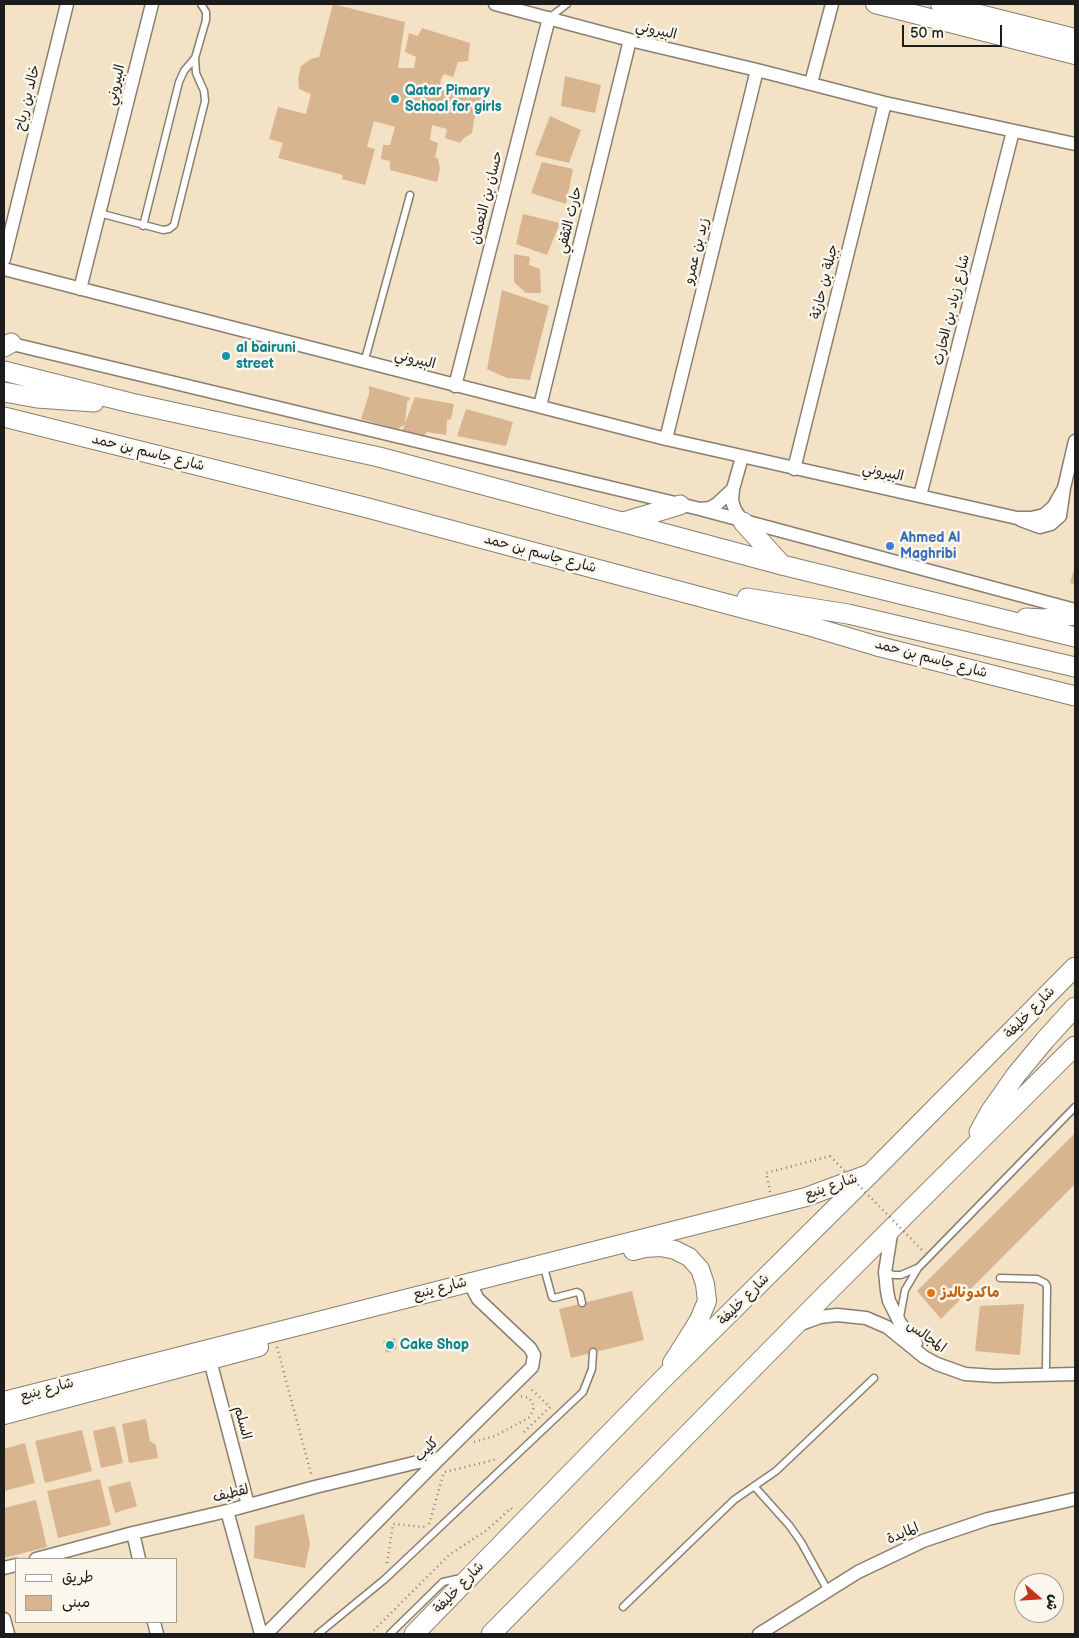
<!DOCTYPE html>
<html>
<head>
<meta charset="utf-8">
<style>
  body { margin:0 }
  #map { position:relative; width:1079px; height:1638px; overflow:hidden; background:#f3e2c5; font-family:"Balsamiq Sans","Playpen Sans Arabic",sans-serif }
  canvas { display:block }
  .frame { position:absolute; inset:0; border:5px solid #1c1c1c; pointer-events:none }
  .legend { position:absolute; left:15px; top:1558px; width:162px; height:65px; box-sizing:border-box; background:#fbf7ec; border:1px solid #a29f99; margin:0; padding:6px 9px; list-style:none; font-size:15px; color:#1c1c1c }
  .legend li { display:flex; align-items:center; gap:10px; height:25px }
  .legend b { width:25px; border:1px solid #a29f99 }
  .north { position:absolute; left:1014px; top:1573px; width:50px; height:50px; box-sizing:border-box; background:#fbf7ec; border:1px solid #a29f99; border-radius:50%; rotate:109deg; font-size:14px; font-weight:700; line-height:20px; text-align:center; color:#1c1c1c }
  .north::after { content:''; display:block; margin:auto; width:18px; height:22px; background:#c8321e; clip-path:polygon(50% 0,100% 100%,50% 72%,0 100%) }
  .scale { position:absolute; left:902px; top:25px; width:100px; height:22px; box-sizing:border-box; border:2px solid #1c1c1c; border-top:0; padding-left:6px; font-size:15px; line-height:18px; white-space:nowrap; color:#1c1c1c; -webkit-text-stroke:4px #fbf7ec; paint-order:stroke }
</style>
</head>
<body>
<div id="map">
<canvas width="1079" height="1638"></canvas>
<div class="frame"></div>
<ul class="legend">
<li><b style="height:6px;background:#fff"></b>طريق</li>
<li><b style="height:14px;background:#d9b58f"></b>مبنى</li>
</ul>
<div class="north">ش</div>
<div class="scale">50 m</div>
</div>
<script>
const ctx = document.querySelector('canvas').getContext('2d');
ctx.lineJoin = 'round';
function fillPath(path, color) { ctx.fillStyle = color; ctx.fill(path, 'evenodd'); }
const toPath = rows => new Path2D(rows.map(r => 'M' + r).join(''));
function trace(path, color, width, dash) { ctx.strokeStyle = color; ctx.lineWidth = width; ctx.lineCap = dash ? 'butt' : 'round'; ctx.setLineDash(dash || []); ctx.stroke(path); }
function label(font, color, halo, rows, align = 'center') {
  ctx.font = font + ' "Balsamiq Sans","Playpen Sans Arabic",sans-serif'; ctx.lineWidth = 5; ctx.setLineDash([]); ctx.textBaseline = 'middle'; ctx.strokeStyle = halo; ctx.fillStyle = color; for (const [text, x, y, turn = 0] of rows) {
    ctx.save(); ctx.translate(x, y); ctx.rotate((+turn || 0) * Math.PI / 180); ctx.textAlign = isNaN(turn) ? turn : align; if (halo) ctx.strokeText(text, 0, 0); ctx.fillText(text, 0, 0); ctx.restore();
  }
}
fillPath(toPath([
  [333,4,405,22,398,68,414,68,416,57,405,52,409,33,418,36,422,28,470,43,468,61,458,62,453,77,444,74,441,79,440,88,450,91,450,87,463,90,464,86,482,93,480,104,476,109,472,133,464,138,460,143,445,138,447,129,432,125,430,140,438,143,435,157,438,159,440,168,437,182,390,170,390,161,381,159,383,145,390,145,395,127,374,121,367,147,375,149,365,185,342,179,343,175,278,158,283,143,269,139,278,107,306,114,311,94,299,89,298,78,301,66,311,59,319,57],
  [565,76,601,85,595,113,561,106],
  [550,116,581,130,569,163,535,155],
  [542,162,573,169,566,204,531,193],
  [523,214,560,223,547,255,516,244],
  [514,254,530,257,529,265,540,269,541,293,526,293,514,282],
  [502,290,549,306,530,380,507,378,487,369],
  [369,386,411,398,407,402,405,424,398,429,361,419,369,394],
  [415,397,454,404,451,419,447,420,446,435,427,432,421,439,401,434],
  [466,409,513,422,506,446,457,436],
  [1075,566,1075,584,1070,583],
  [1075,1133,1075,1184,941,1319,917,1291],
  [632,1291,644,1340,571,1358,559,1309],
  [1024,1304,1020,1355,975,1351,980,1306],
  [395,1338,397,1349,386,1353,383,1341],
  [146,1419,150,1441,156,1445,158,1458,129,1463,122,1424],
  [115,1426,123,1463,101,1468,93,1431],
  [82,1430,92,1471,45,1483,35,1441],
  [25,1443,35,1483,4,1491,4,1449],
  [100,1479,111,1525,58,1538,47,1491],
  [130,1481,137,1506,115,1513,108,1487],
  [36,1500,47,1547,4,1558,4,1508],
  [304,1514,310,1544,305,1568,254,1558,255,1526]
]), '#d9b58f');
const lane = toPath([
  [549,18,567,4],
  [99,213,163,230,169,229,174,225,205,101,204,91,196,73,195,58],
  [143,226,179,82,184,71,195,58,206,20,206,12,201,4],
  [364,363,410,195],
  [543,1264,552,1297,554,1298,577,1292,580,1294,582,1303],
  [885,1272,894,1275,901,1275,917,1268],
  [1000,1278,1037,1279,1045,1283,1047,1286,1046,1367],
  [900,1317,905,1290,918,1268,1075,1107],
  [754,1486,789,1525,801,1542,828,1591],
  [623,1607,734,1500,776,1471,874,1378],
  [318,1634,385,1579,583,1392,592,1369,593,1352],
  [390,1634,443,1582,461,1578]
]);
const street = toPath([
  [495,4,630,40,757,70,885,103,1075,144],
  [811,83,832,4],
  [4,259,67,4],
  [4,269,666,439,1017,518,1031,518,1044,515,1054,506,1064,488],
  [80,289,152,4],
  [4,342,700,509,1075,610],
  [455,386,549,18],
  [540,406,630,40],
  [666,439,757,70],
  [742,457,733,489,732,501,735,510,743,522],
  [794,469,885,103],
  [920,496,1013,131],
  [700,509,710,508,717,504,733,489],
  [1021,520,1040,527,1051,524,1060,516,1064,488,1075,441],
  [892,1228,885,1272,887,1291,889,1301,900,1323,916,1343],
  [798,1325,820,1317,837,1315,866,1318,887,1327,924,1357,937,1364,965,1374,995,1376,1075,1374],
  [208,1353,248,1505],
  [227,1511,261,1634],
  [133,1533,139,1559],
  [36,1559,133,1533,227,1511,315,1487,418,1462,428,1461,435,1463],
  [4,1568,16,1565],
  [4,1619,8,1634],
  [154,1622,157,1634],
  [266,1634,435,1463,532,1367,534,1355,530,1348,478,1299,469,1282],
  [759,1634,858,1572,923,1541,988,1519,1075,1499]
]);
const secondary = toPath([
  [875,4,1075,55],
  [940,4,1075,38],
  [633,1251,645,1248,661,1247,675,1250,689,1257,700,1269,705,1284,707,1301,699,1320,672,1363],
  [4,1401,806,1197,871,1173],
  [4,1415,259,1347]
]);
const primary = toPath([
  [4,347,11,343],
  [4,371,131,403,379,457,782,565,1075,637],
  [4,392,37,398,94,402],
  [4,417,364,507,806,625,877,646,1075,696],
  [623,522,680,505],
  [743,522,782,565],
  [747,598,848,614,1075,667],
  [1026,618,1043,619,1075,615],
  [979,1132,990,1112,1016,1075,1045,1040,1075,1007],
  [414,1634,660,1382,873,1171,1075,967],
  [491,1634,827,1293,1075,1046]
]);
trace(lane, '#887f70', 9);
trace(street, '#887f70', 15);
trace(secondary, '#887f70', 20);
trace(primary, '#887f70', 21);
trace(toPath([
  [770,1192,766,1173,830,1156],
  [277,1347,312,1477],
  [524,1432,550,1407,529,1387],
  [474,1442,495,1436,530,1417,534,1407,532,1402,529,1398,520,1396],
  [445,1472,498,1459],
  [429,1524,444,1472],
  [387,1563,393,1524,425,1527],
  [370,1634,449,1555,487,1530,511,1508,513,1510]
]), '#887f70', 2.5, [1, 4]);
trace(lane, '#fff', 6);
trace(street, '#fff', 12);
trace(secondary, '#fff', 18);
trace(primary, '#fff', 19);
trace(toPath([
  [830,1156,922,1250]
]), '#887f70', 2.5, [1, 4]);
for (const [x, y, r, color] of [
  [395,99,5,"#0f9aa8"],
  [226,356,5,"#0f9aa8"],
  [890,546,5,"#3f7fe0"],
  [931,1293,5,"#e8710a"],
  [390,1345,5,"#0f9aa8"]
]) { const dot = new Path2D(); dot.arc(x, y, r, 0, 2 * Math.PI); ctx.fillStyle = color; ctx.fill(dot); trace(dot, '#fbf7ec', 2); }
label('14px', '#1c1c1c', '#fbf7ec', [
  ["البيروني",656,31,13],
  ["البيروني",116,85,-76],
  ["خالد بن رباح",28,98,-76],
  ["حسان بن النعمان",487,198,-76],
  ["حارث الثقفي",570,220,-76],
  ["زيد بن عمرو",697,251,-76],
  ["جبلة بن حارثة",825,282,-76],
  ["شارع زياد بن الحارث",952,310,-76],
  ["البيروني",415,360,14],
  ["شارع جاسم بن حمد",148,453,14],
  ["البيروني",883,473,12],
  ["شارع جاسم بن حمد",540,554,15],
  ["شارع جاسم بن حمد",931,659,15],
  ["شارع خليفة",1030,1013,-46],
  ["شارع ينبع",831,1187,-19],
  ["شارع ينبع",440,1289,-14],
  ["شارع خليفة",744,1300,-45],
  ["المجالس",926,1337,35],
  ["شارع ينبع",47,1390,-15],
  ["السلم",242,1423,75],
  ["كليب",427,1450,-45],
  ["لقطيف",231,1494,-14],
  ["المايدة",903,1534,-23],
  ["شارع خليفة",459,1588,-46]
]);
label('bold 14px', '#0d838f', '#fbf7ec', [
  ["Qatar Pimary",405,91],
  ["School for girls",405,107],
  ["al bairuni",236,348],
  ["street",236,364],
  ["Cake Shop",400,1345]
], 'left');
label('bold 14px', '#366cbe', '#fbf7ec', [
  ["Ahmed Al",900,538],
  ["Maghribi",900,554]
], 'left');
label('bold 14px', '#c56008', '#fbf7ec', [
  ["ماكدونالدز",941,1293]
], 'left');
</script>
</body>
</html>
